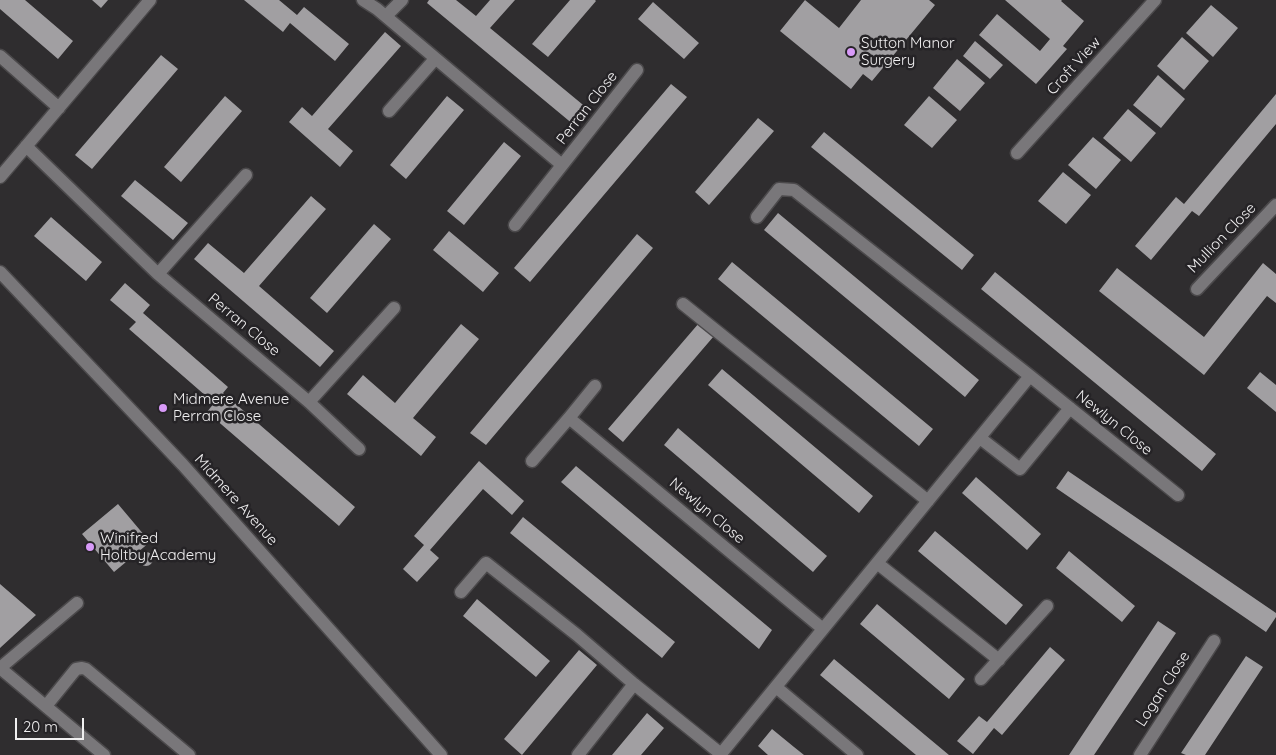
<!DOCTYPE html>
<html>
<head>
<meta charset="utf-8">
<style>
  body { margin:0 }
  #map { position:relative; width:1276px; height:755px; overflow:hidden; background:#2f2d2f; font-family:Quicksand,sans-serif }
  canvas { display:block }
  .scale { position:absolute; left:15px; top:718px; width:69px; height:22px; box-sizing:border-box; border:2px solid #f0eff0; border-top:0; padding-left:6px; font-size:15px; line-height:18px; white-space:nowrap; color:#f0eff0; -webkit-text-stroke:4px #252326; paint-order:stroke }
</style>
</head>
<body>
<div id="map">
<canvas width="1276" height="755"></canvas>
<div class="scale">20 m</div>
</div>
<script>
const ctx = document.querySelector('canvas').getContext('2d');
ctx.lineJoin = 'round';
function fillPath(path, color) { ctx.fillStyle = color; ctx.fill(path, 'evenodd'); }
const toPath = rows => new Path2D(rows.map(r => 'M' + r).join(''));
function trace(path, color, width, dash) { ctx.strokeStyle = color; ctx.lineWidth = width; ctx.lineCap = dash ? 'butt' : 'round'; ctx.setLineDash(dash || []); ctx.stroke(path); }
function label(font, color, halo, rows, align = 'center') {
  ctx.font = font + ' Quicksand,sans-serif'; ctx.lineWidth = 5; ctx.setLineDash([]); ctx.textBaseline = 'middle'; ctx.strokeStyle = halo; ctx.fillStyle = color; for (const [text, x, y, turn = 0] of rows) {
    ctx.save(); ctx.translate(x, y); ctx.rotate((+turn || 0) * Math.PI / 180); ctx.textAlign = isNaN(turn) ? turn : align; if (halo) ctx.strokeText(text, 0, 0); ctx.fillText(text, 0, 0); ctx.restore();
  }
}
fillPath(toPath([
  [0,0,25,0,73,41,58,59,0,9],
  [92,0,108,0,101,8],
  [244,0,279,0,297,15,304,7,349,44,335,61,290,23,283,32],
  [429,0,456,0,476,16,490,0,515,0,490,28,588,109,574,125,427,3],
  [570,0,595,0,596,1,548,57,532,44],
  [805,0,839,28,861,0,929,0,935,5,872,81,863,74,851,89,780,31],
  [1005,0,1062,0,1061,1,1084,21,1063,46,1067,49,1036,84,979,35,997,14,1040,51,1050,39],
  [653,2,699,43,684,59,638,19],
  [1211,5,1238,28,1213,57,1186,33],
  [385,32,401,46,328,129,353,151,340,167,289,122,302,107,312,116],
  [1182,37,1209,61,1184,90,1157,66],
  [975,41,1003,65,990,79,963,56],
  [161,55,178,69,92,169,75,155],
  [957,59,985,83,960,111,933,88],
  [1158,75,1185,99,1161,128,1133,105],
  [671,84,687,97,530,282,514,268],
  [1276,94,1276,124,1199,216,1192,211,1151,260,1135,246,1176,197,1184,204],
  [225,96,242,111,181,182,164,167],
  [447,96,464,110,406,179,390,165],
  [929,96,957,120,932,148,904,125],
  [1128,109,1156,133,1131,162,1103,138],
  [758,118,774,131,709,205,695,192],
  [824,132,974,255,962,270,811,147],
  [1093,137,1121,160,1096,189,1068,165],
  [504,142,521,156,464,225,447,211],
  [1063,172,1091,195,1066,224,1038,201],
  [135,180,188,223,173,240,121,196],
  [311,196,326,209,259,286,334,351,320,367,194,259,208,243,244,273],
  [778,213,979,380,965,397,764,230],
  [51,217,102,262,86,281,34,236],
  [374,224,391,239,327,313,310,298],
  [449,231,499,273,483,292,433,250],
  [637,234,653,248,486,445,470,433],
  [732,262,933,429,919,446,718,279],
  [1263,263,1276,274,1276,303,1267,296,1204,375,1099,291,1117,268,1204,337],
  [995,272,1216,454,1202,471,981,289],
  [125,283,150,305,143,313,228,387,223,393,355,507,339,526,207,412,214,403,129,329,136,322,110,300],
  [699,323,714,336,623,442,608,429],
  [461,324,479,339,413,418,436,437,421,456,347,394,363,375,395,403],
  [722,369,873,496,859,513,708,385],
  [1260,372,1276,385,1276,412,1247,388],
  [678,428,827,556,813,572,664,445],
  [479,461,524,501,512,515,483,489,430,550,439,558,417,582,403,569,424,545,414,536],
  [576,466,772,630,759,649,561,482],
  [1068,471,1276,613,1276,617,1266,632,1056,488],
  [976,477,1041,534,1027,550,962,493],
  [118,504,150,542,114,572,82,534],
  [523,517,675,642,662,658,510,533],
  [935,531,1023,605,1006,625,918,551],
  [1069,551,1135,606,1122,622,1056,568],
  '139 559a7 7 0 1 1 14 0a7 7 0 1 1-14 0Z',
  [0,584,36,615,0,648],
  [477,599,550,661,536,677,463,616],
  [877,604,965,679,949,699,860,624],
  [1158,621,1176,633,1102,743,1094,755,1069,755],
  [1050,647,1065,660,1002,735,994,728,973,754,957,741,979,716,987,722],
  [579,650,597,665,522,755,504,739],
  [1246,656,1263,667,1205,755,1186,755,1181,753],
  [834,659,925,735,949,755,916,755,820,675],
  [647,713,664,728,641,755,612,755],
  [772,729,794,747,804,755,768,755,758,746]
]), '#a19fa2');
const minor = toPath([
  [363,0,377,9,562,165],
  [386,16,402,0],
  [0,56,59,108],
  [389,111,435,59],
  [26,146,158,274,309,402,359,449],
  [1017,153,1155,0],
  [0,177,150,0],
  [757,217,779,189,794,190,1030,376,1178,495],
  [515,225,637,70],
  [0,272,183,465,441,755],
  [158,274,246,175],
  [1197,289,1276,205],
  [683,304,928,501],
  [309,402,394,308],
  [569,418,823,629],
  [980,438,1020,469,1070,408],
  [532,461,569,418,595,386],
  [877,563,999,660],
  [461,592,486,563,577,635,634,684,721,754],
  [77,603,0,668,104,755],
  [981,679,1047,606],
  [776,687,857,755],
  [46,706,76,669,82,668,86,669,189,755],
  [578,755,634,684],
  [720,755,1030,376],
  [1140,755,1214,641]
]);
trace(minor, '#4b494b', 15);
trace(minor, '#79777a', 12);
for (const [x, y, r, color] of [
  [851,52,5,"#d89af8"],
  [163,408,5,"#d89af8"],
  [90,547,5,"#d89af8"]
]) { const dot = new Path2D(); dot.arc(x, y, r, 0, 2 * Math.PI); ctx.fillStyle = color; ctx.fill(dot); trace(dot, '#252326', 2); }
label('15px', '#f0eff0', '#252326', [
  ["Sutton Manor",861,43],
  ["Surgery",861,60],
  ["Midmere Avenue",173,399],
  ["Perran Close",173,416],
  ["Winifred",100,538],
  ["Holtby Academy",100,555]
], 'left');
label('15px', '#f0eff0', '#252326', [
  ["Croft View",1074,66,-48],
  ["Perran Close",587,108,-52],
  ["Mullion Close",1222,238,-46],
  ["Perran Close",244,325,40],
  ["Newlyn Close",1114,423,39],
  ["Midmere Avenue",236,500,48],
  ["Newlyn Close",707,511,40],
  ["Logan Close",1163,689,-57]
]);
</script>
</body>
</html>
